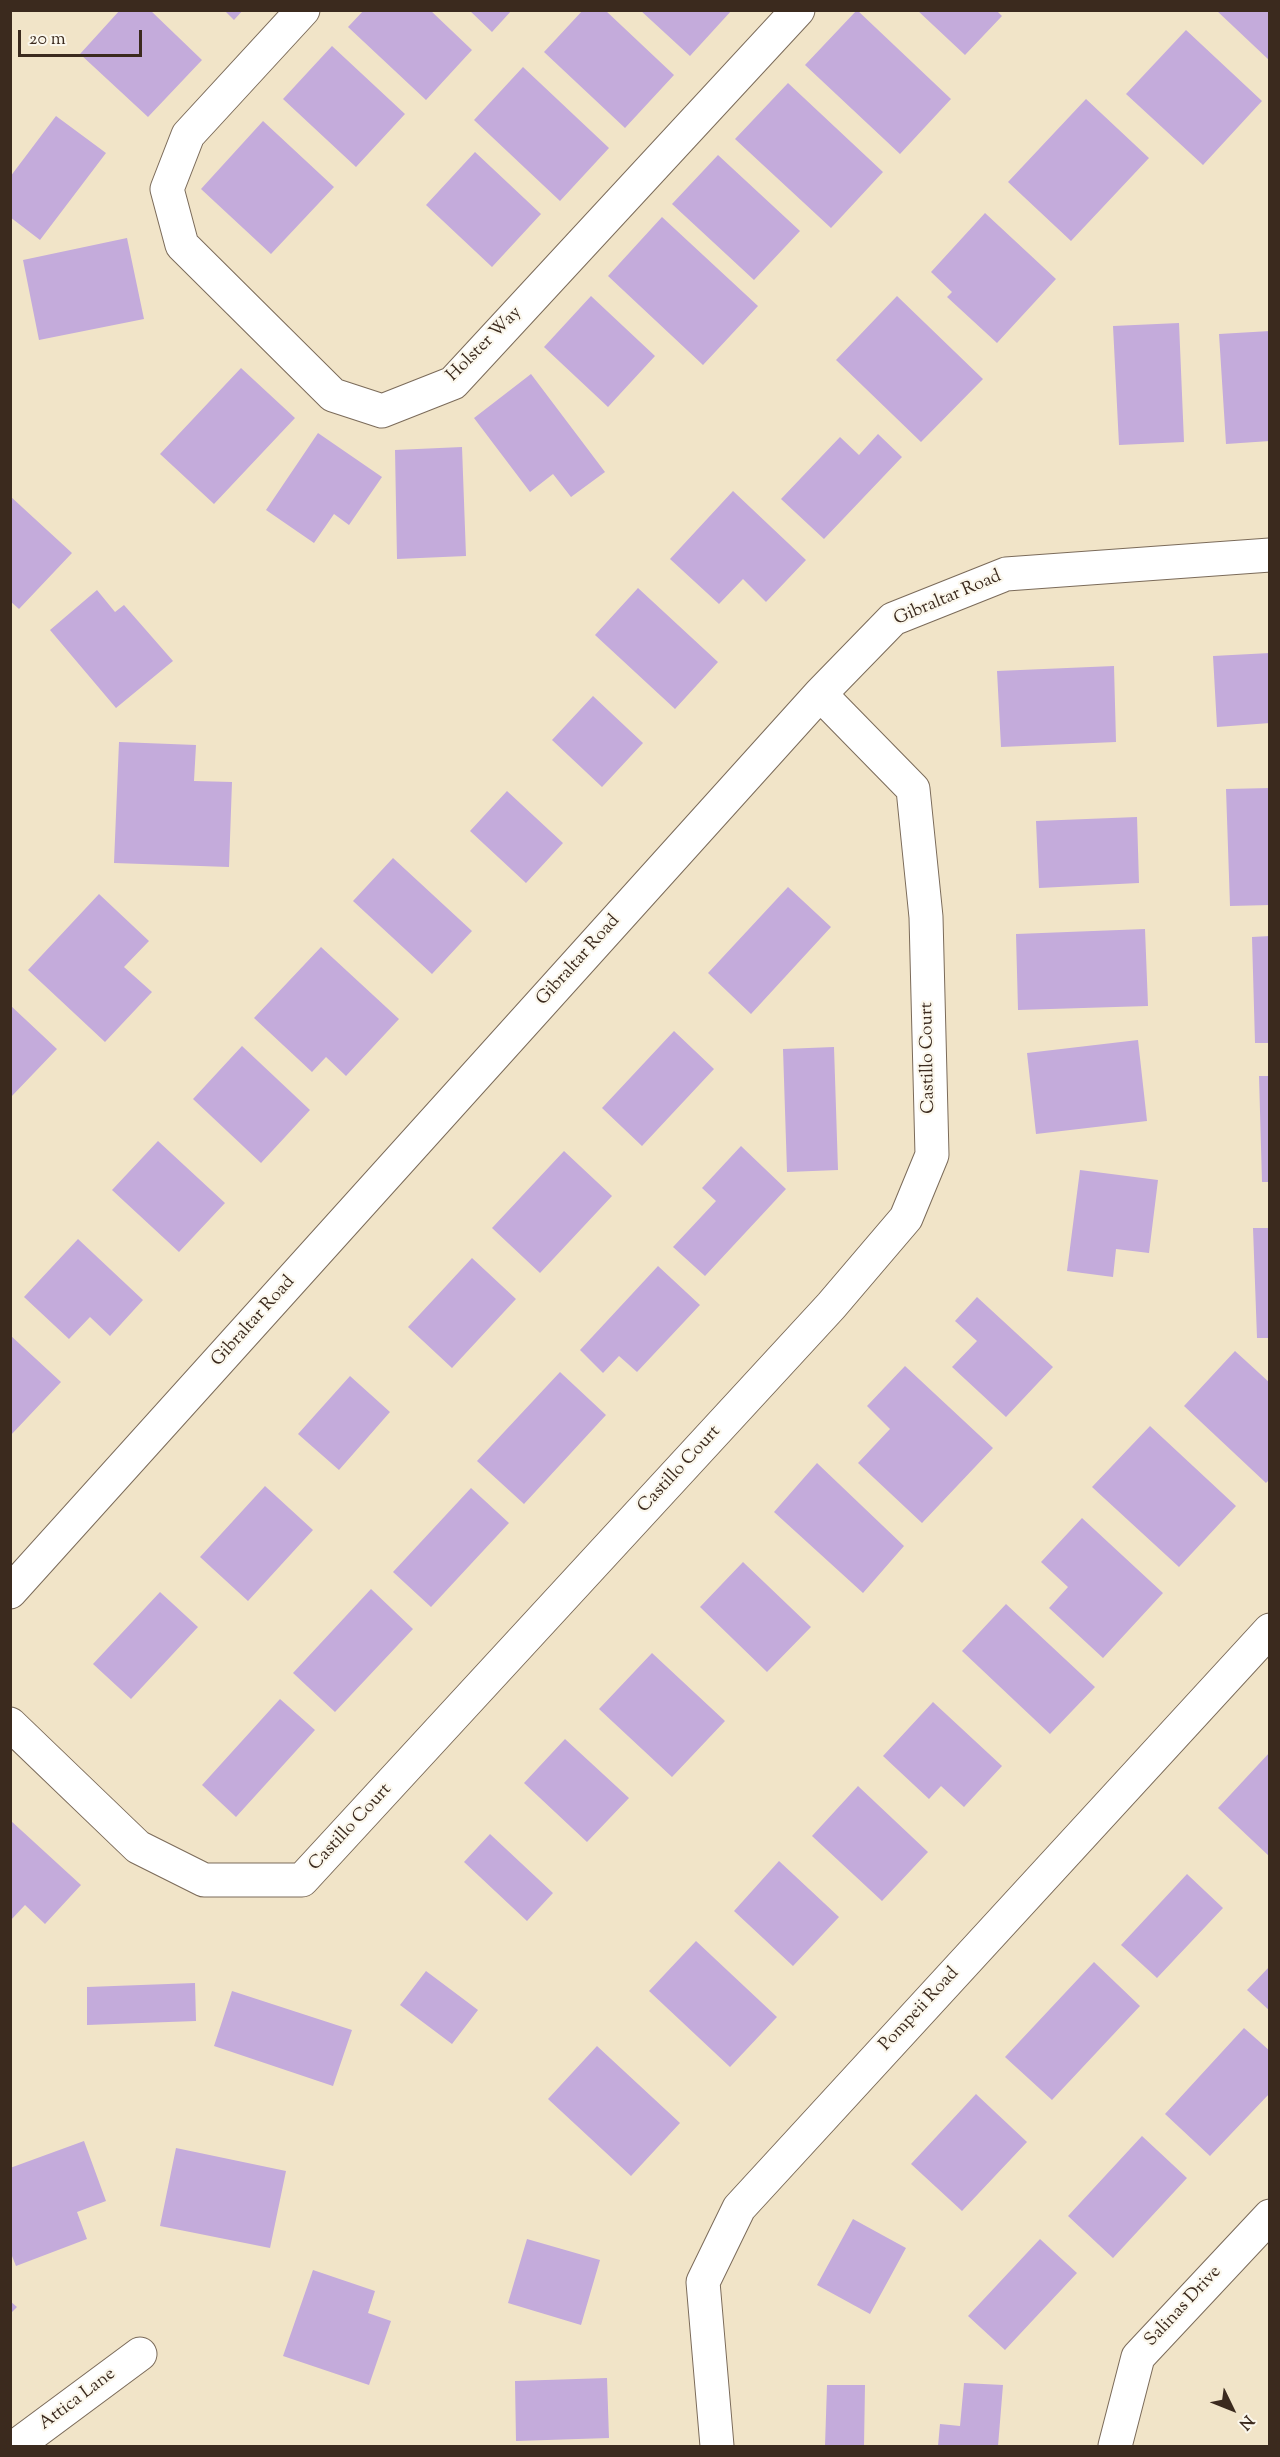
<!DOCTYPE html>
<html>
<head>
<meta charset="utf-8">
<style>
  body { margin:0 }
  #map { position:relative; width:1280px; height:2457px; overflow:hidden; background:#f1e4c8; font-family:"Sorts Mill Goudy",serif }
  canvas { display:block }
  .frame { position:absolute; inset:0; border:12px solid #3b2a1e; pointer-events:none }
  .north { position:absolute; left:1202px; top:2379px; width:60px; height:60px; -webkit-text-stroke:4px #fbf7ec; paint-order:stroke; rotate:133deg; font-size:16px; font-weight:700; line-height:24px; text-align:center; color:#3b2a1e }
  .north::after { content:''; display:block; margin:auto; width:21px; height:27px; background:#3b2a1e; clip-path:polygon(50% 0,100% 100%,50% 72%,0 100%) }
  .scale { position:absolute; left:18px; top:30px; width:124px; height:27px; box-sizing:border-box; border:3px solid #3b2a1e; border-top:0; padding-left:8px; font-size:18px; line-height:21px; white-space:nowrap; color:#3b2a1e; -webkit-text-stroke:4px #fbf7ec; paint-order:stroke }
</style>
</head>
<body>
<div id="map">
<canvas width="1280" height="2457"></canvas>
<div class="frame"></div>
<div class="north">N</div>
<div class="scale">20 m</div>
</div>
<script>
const ctx = document.querySelector('canvas').getContext('2d');
ctx.lineJoin = 'round';
function fillPath(path, color) { ctx.fillStyle = color; ctx.fill(path, 'evenodd'); }
const toPath = rows => new Path2D(rows.map(r => 'M' + r).join(''));
function trace(path, color, width, dash) { ctx.strokeStyle = color; ctx.lineWidth = width; ctx.lineCap = dash ? 'butt' : 'round'; ctx.setLineDash(dash || []); ctx.stroke(path); }
function label(font, color, halo, rows, align = 'center') {
  ctx.font = font + ' "Sorts Mill Goudy",serif'; ctx.lineWidth = 4.5; ctx.setLineDash([]); ctx.textBaseline = 'middle'; ctx.strokeStyle = halo; ctx.fillStyle = color; for (const [text, x, y, turn = 0] of rows) {
    ctx.save(); ctx.translate(x, y); ctx.rotate((+turn || 0) * Math.PI / 180); ctx.textAlign = isNaN(turn) ? turn : align; if (halo) ctx.strokeText(text, 0, 0); ctx.fillText(text, 0, 0); ctx.restore();
  }
}
fillPath(toPath([
  [120,10,150,10,202,60,148,117,80,54],
  [224,10,243,10,234,20],
  [364,10,430,10,472,50,426,100,348,27],
  [469,10,512,10,492,32],
  [583,10,605,10,674,75,625,128,544,52],
  [640,10,732,10,690,56],
  [857,10,951,99,900,154,805,65],
  [917,10,996,10,1002,16,965,55],
  [1216,10,1270,10,1270,61],
  [1186,30,1262,101,1203,165,1126,94],
  [332,46,405,114,356,167,283,99],
  [523,67,609,148,560,201,474,120],
  [788,83,883,172,831,228,735,139],
  [1086,99,1149,158,1071,241,1008,182],
  [56,116,106,153,40,240,10,217,10,177],
  [263,121,334,187,271,254,201,189],
  [475,152,541,214,492,267,426,205],
  [718,155,800,231,754,280,672,204],
  [985,213,1056,279,997,343,947,297,952,292,931,272],
  [662,217,758,306,703,365,608,276],
  [127,238,144,319,39,340,23,260],
  [591,296,655,356,608,407,544,347],
  [897,296,983,379,921,442,836,360],
  [1179,323,1184,442,1119,445,1113,326],
  [1270,331,1270,441,1226,444,1219,334],
  [241,368,295,418,214,504,160,454],
  [531,374,605,472,571,497,553,474,530,492,474,418],
  [318,433,382,477,349,525,334,514,314,543,266,510],
  [878,434,902,457,824,539,781,499,840,437,859,455],
  [462,447,466,556,397,559,395,450],
  [733,491,806,560,766,602,743,579,719,604,670,559],
  [10,496,72,553,19,609,10,601],
  [638,588,718,662,675,709,595,635],
  [97,590,115,612,124,605,173,661,116,708,50,630],
  [1270,653,1270,723,1217,727,1213,656],
  [1114,666,1116,742,1001,747,997,671],
  [593,696,643,743,602,787,552,740],
  [119,742,196,745,194,781,232,782,229,867,114,863],
  [1270,788,1270,905,1230,906,1226,789],
  [507,791,563,843,526,883,470,831],
  [1137,817,1139,883,1039,888,1036,821],
  [393,858,472,931,432,974,353,901],
  [788,887,831,927,751,1014,708,973],
  [99,894,149,941,124,967,152,992,105,1042,28,970],
  [1145,929,1148,1006,1018,1010,1016,934],
  [1270,936,1270,1043,1255,1043,1252,937],
  [321,947,399,1019,346,1076,326,1057,312,1072,254,1018],
  [10,1005,57,1049,10,1098],
  [674,1031,714,1069,642,1146,602,1108],
  [1138,1040,1147,1121,1036,1134,1027,1053],
  [242,1046,310,1110,261,1163,193,1099],
  [834,1047,838,1170,787,1172,783,1049],
  [1259,1076,1270,1076,1270,1182,1262,1182],
  [158,1141,225,1203,179,1252,112,1190],
  [741,1146,786,1189,705,1276,673,1247,716,1201,702,1188],
  [564,1151,612,1196,540,1273,492,1228],
  [1080,1170,1158,1180,1149,1253,1116,1249,1113,1277,1067,1271],
  [1253,1228,1270,1228,1270,1338,1257,1338],
  [78,1239,143,1300,110,1336,90,1317,69,1339,24,1297],
  [472,1258,516,1299,452,1368,408,1327],
  [658,1266,700,1305,637,1372,619,1356,603,1373,580,1350],
  [977,1297,1053,1367,1006,1417,952,1367,977,1341,955,1321],
  [10,1335,61,1382,10,1436],
  [1235,1351,1270,1383,1270,1479,1266,1483,1184,1406],
  [905,1366,993,1448,922,1523,858,1463,890,1429,867,1406],
  [560,1372,606,1415,524,1504,477,1461],
  [350,1376,390,1412,339,1470,298,1434],
  [1150,1426,1236,1506,1179,1567,1092,1487],
  [817,1463,904,1546,863,1593,774,1512],
  [265,1486,313,1530,248,1601,200,1557],
  [471,1488,509,1523,431,1607,393,1572],
  [1082,1518,1163,1593,1103,1658,1049,1608,1068,1587,1041,1562],
  [743,1562,811,1627,767,1672,700,1607],
  [371,1589,413,1629,335,1712,293,1673],
  [160,1592,198,1627,131,1699,93,1664],
  [1006,1604,1095,1687,1050,1734,962,1651],
  [652,1653,725,1721,672,1777,599,1709],
  [280,1699,315,1730,236,1817,202,1785],
  [933,1702,1002,1766,964,1807,941,1786,929,1799,883,1756],
  [565,1739,629,1798,587,1842,524,1783],
  [1270,1752,1270,1857,1218,1808],
  [858,1786,928,1852,882,1901,812,1836],
  [10,1820,81,1885,45,1924,25,1905,10,1921],
  [490,1834,553,1893,527,1921,464,1862],
  [779,1861,839,1917,793,1966,734,1911],
  [1187,1874,1223,1908,1157,1978,1121,1945],
  [696,1941,777,2017,730,2067,649,1991],
  [1094,1962,1140,2006,1052,2100,1005,2057],
  [1270,1966,1270,2011,1247,1990],
  [426,1971,478,2010,452,2044,400,2005],
  [195,1983,196,2021,87,2025,87,1987],
  [232,1991,352,2030,333,2086,214,2046],
  [1244,2028,1270,2051,1270,2093,1210,2156,1165,2114],
  [597,2046,680,2123,631,2176,548,2099],
  [976,2094,1027,2142,962,2211,911,2164],
  [1142,2136,1187,2178,1113,2258,1068,2216],
  [84,2141,106,2201,77,2212,87,2239,16,2266,10,2251,10,2168],
  [176,2148,286,2171,270,2248,160,2226],
  [853,2219,906,2248,870,2314,817,2285],
  [527,2239,600,2260,581,2325,508,2303],
  [1040,2239,1077,2273,1005,2350,968,2316],
  [313,2270,375,2291,368,2313,391,2321,369,2385,283,2356],
  [10,2301,17,2307,10,2314],
  [607,2378,609,2438,516,2441,515,2381],
  [964,2383,1003,2385,998,2446,938,2446,940,2424,960,2426],
  [827,2385,865,2385,864,2446,825,2446]
]), '#c4abdb');
const minor = toPath([
  [303,10,188,135,167,189,182,245,333,395,382,411,453,383,798,10],
  [10,1592,820,694,893,619,1006,574,1270,555],
  [10,1724,138,1847,204,1880,302,1880,831,1306,906,1218,932,1155,926,917,913,789,820,694],
  [16,2446,140,2354],
  [717,2446,703,2282,739,2208,1270,1630],
  [1115,2446,1138,2357,1270,2216]
]);
trace(minor, '#7b6b5a', 35);
trace(minor, '#fff', 33);
label('18px', '#3b2a1e', '#fbf7ec', [
  ["Holster Way",485,345,-45],
  ["Gibraltar Road",948,599,-23],
  ["Gibraltar Road",579,961,-48],
  ["Castillo Court",929,1058,-91],
  ["Gibraltar Road",254,1322,-48],
  ["Castillo Court",680,1470,-47],
  ["Castillo Court",351,1828,-47],
  ["Pompeii Road",920,2010,-47],
  ["Salinas Drive",1184,2307,-47],
  ["Attica Lane",78,2400,-37]
]);
</script>
</body>
</html>
